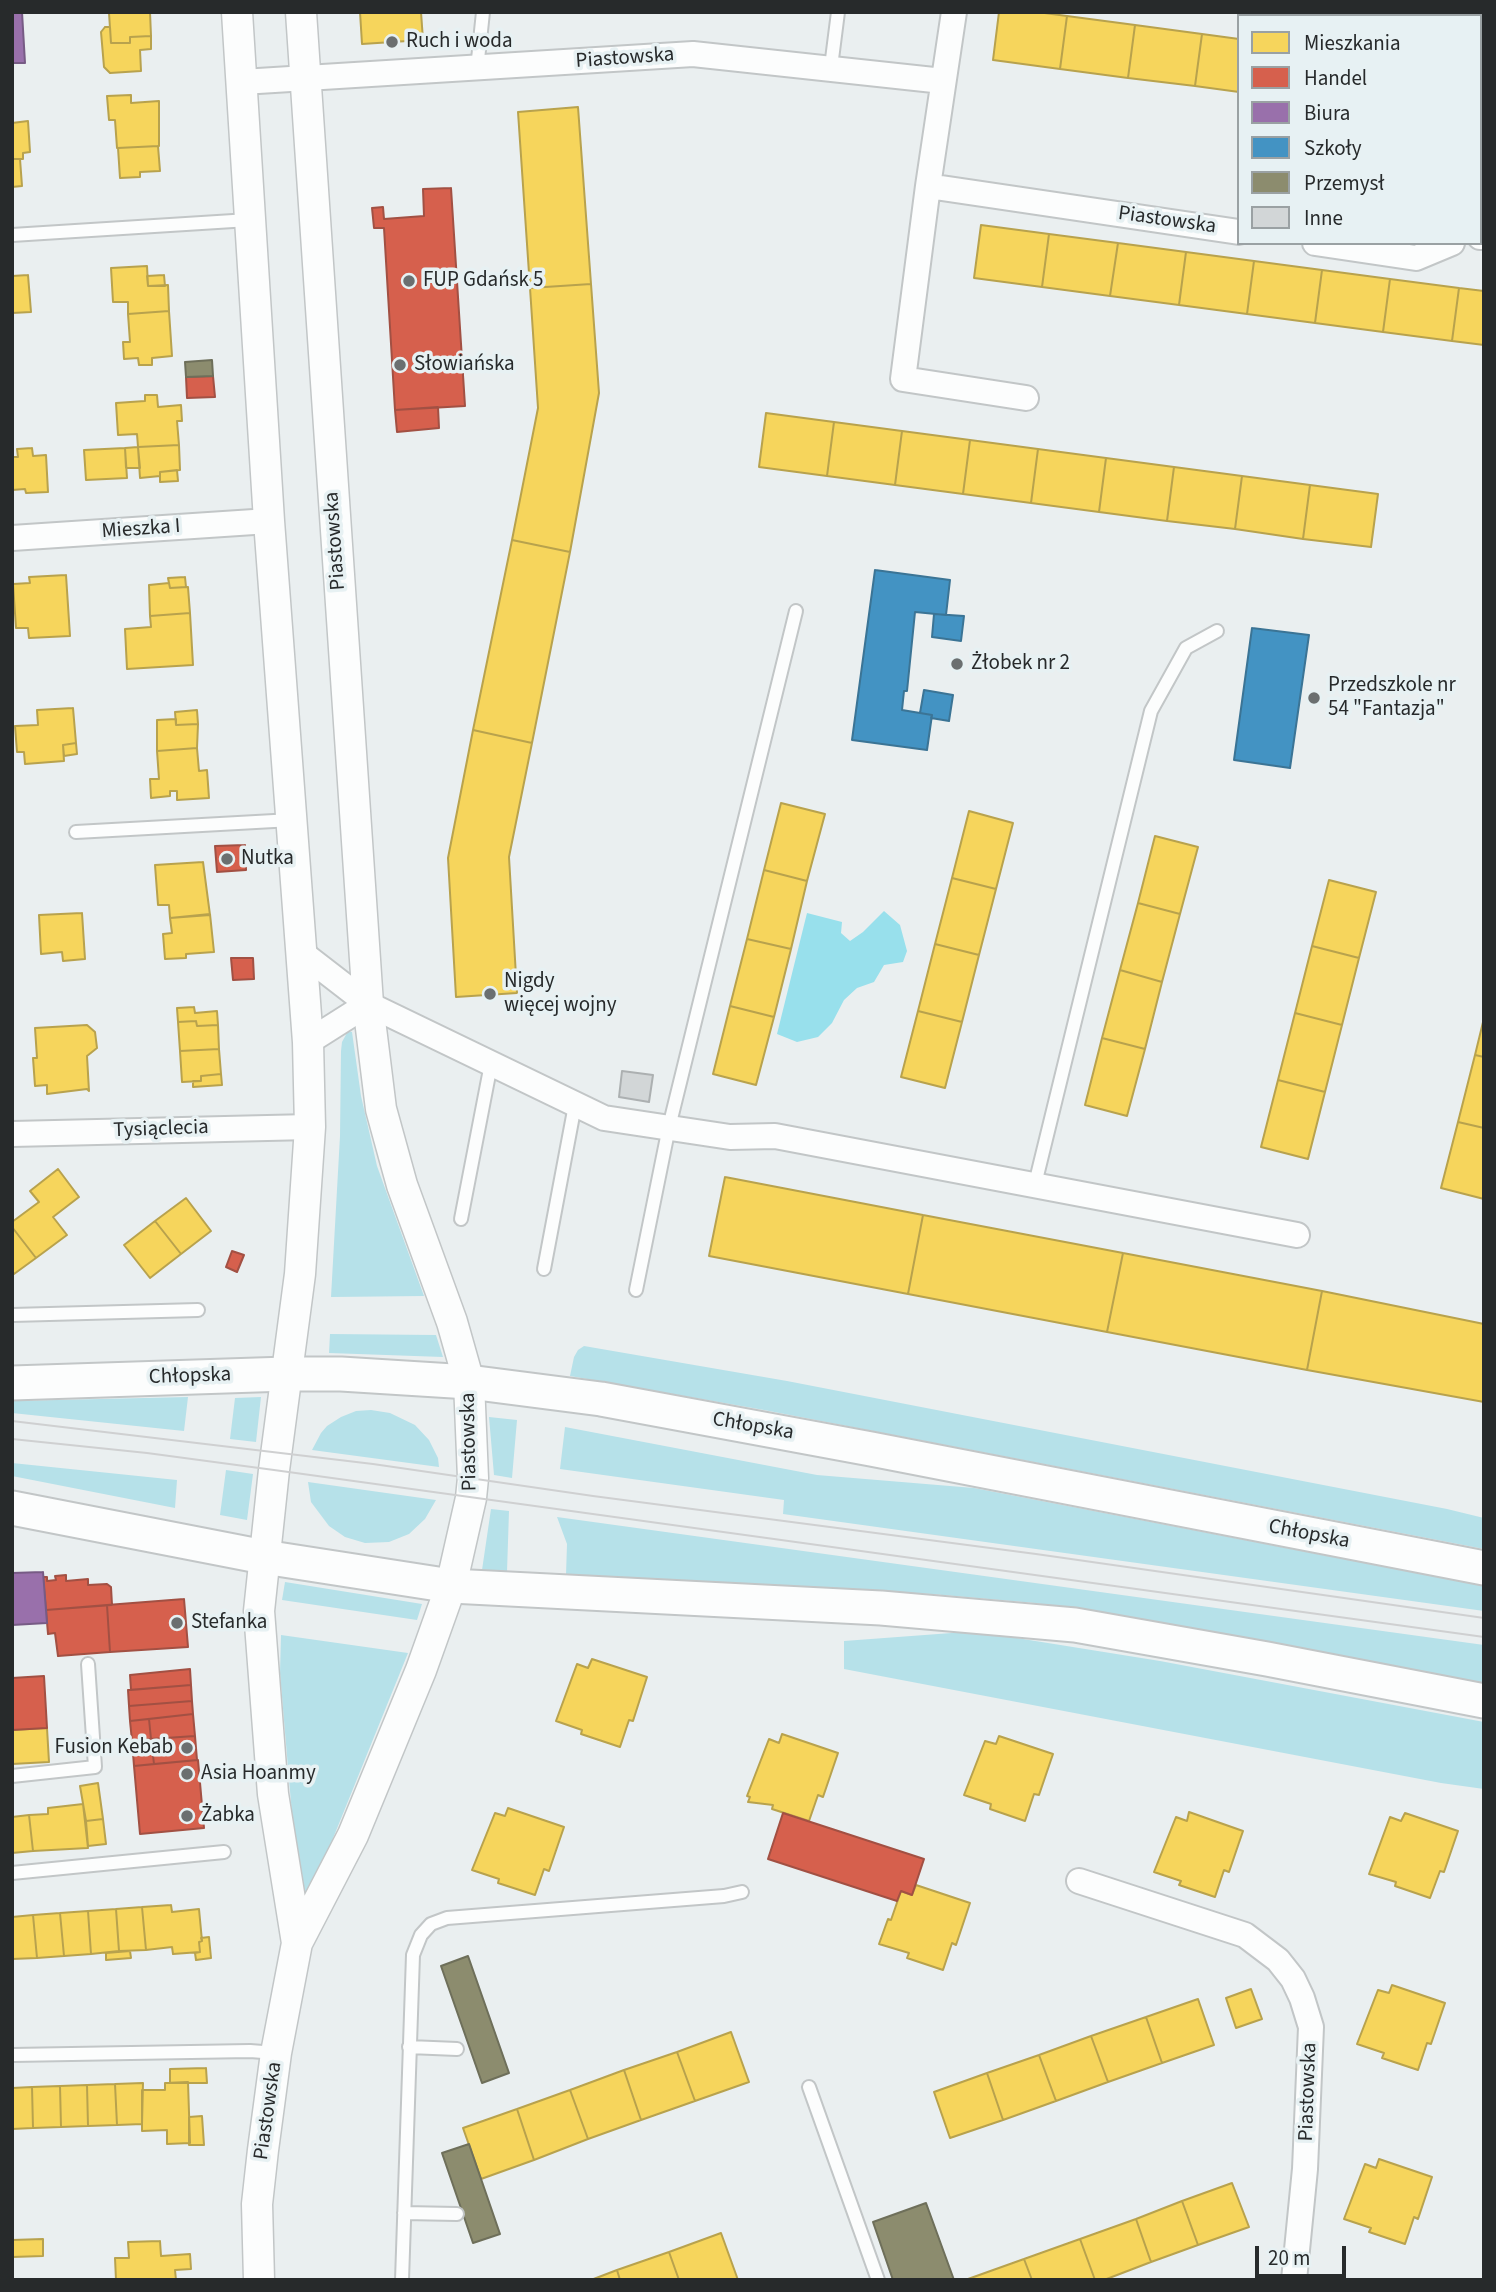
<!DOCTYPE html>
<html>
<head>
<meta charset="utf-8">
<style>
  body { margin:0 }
  #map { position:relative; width:1496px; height:2292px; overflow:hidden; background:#eaeff0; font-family:"Source Sans 3",sans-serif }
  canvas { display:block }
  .frame { position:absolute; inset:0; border:14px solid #272a2b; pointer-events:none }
  .legend { position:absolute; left:1237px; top:14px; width:245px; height:231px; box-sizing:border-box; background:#e7f1f3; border:2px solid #9aa1a3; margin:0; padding:9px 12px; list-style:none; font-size:21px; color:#272a2b }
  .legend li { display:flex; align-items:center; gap:14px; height:35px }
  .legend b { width:35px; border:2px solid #9aa1a3 }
  .scale { position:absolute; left:1255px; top:2246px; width:91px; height:32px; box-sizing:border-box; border:4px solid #272a2b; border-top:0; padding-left:9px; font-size:21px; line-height:24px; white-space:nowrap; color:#272a2b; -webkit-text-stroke:5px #e7f1f3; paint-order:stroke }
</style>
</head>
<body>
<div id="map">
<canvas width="1496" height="2292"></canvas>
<div class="frame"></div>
<ul class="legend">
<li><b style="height:19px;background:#f6d55c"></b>Mieszkania</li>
<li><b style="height:19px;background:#d6604d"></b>Handel</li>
<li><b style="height:19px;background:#9970ab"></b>Biura</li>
<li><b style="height:19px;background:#4393c3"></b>Szkoły</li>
<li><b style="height:19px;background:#8c8c6e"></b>Przemysł</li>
<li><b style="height:19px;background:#d2d6d7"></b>Inne</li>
</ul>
<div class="scale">20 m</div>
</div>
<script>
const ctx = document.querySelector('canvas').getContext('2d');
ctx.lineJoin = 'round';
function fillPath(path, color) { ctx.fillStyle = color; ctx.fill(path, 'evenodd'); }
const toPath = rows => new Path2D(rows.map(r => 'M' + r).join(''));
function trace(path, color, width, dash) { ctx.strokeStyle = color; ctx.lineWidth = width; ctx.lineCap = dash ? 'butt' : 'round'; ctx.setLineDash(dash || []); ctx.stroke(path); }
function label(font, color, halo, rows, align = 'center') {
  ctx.font = font + ' "Source Sans 3",sans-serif'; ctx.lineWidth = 7; ctx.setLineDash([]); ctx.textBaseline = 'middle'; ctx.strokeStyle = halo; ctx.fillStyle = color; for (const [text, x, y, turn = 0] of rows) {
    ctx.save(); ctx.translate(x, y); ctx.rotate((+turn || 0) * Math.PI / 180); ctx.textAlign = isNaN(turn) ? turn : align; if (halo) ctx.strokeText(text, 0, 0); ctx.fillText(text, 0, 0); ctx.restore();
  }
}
fillPath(toPath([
  [348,1031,352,1032,361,1096,377,1166,424,1296,331,1297,340,1136,341,1051,342,1042],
  [330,1334,436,1335,443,1357,329,1353],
  [584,1346,787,1381,1447,1509,1484,1518,1484,1549,764,1410,570,1376,574,1357,578,1350],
  [188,1397,184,1431,12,1413,12,1401],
  [261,1397,256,1442,230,1439,235,1398],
  [356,1411,371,1410,390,1413,415,1425,429,1440,438,1458,439,1467,312,1450,321,1433,327,1426,341,1417],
  [489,1417,517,1420,512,1478,494,1475],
  [565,1427,817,1475,974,1488,1484,1586,1484,1611,783,1514,784,1500,560,1469],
  [12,1463,177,1480,175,1508,12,1476],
  [226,1470,253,1474,247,1520,220,1515],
  [308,1482,436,1500,425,1519,409,1534,389,1542,365,1543,345,1537,329,1526,311,1502],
  [491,1509,509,1511,507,1572,482,1570],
  [557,1517,1484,1645,1484,1683,1221,1633,1035,1603,931,1594,566,1575,567,1544],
  [285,1582,422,1604,417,1620,282,1600],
  [965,1632,998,1635,1160,1661,1484,1722,1484,1789,1441,1783,844,1669,844,1641],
  [281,1635,408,1653,308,1900,299,1897,280,1673]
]), '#b6e1e9');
fillPath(toPath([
  [884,911,900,925,907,951,903,962,884,965,874,982,857,988,844,1000,832,1023,818,1037,797,1042,777,1034,807,913,842,922,841,933,850,941,863,932]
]), '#98e0ec');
const homes = toPath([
  [150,12,151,36,130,37,130,43,111,43,109,13,150,12],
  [360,12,421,12,423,40,362,44,360,12],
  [999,12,1037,12,1067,16,1060,69,993,60,999,12],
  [1067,16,1135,25,1128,78,1060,69,1067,16],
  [1135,25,1202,34,1195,86,1128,78,1135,25],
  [105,27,110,27,111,43,130,43,130,37,151,36,151,49,140,50,141,71,110,73,104,67,101,32,105,27],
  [1202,34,1239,39,1239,92,1195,86,1202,34],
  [1480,71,1484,71,1484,125,1480,124,1480,71],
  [131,95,131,103,159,101,159,146,117,148,115,120,109,120,107,96,131,95],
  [578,107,591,284,530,288,518,112,578,107],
  [28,121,30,152,23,153,23,159,12,159,12,123,28,121],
  [158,146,160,171,140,172,140,177,120,178,118,148,158,146],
  [12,159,20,159,22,186,12,187,12,159],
  [981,225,1049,234,1042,287,974,278,981,225],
  [1049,234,1118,243,1110,296,1042,287,1049,234],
  [1118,243,1186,252,1179,305,1110,296,1118,243],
  [1186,252,1254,261,1247,314,1179,305,1186,252],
  [1254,261,1322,270,1315,323,1247,314,1254,261],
  [147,266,148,286,168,285,169,311,128,314,128,302,113,302,111,268,147,266],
  [1322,270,1390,279,1383,332,1315,323,1322,270],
  [28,275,31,312,12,313,12,276,28,275],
  [164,275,165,286,148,286,147,276,164,275],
  [1390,279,1459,288,1452,341,1383,332,1390,279],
  [591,284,599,393,570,552,512,540,538,408,530,288,591,284],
  [1459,288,1484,291,1484,345,1452,341,1459,288],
  [169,311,172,356,152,358,152,365,139,365,138,358,124,359,123,342,130,342,128,314,169,311],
  [145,395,157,395,158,407,181,405,182,421,177,421,179,445,138,447,137,434,118,435,116,403,145,401,145,395],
  [766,413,834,422,827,476,759,467,766,413],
  [834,422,902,431,895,485,827,476,834,422],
  [902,431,970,440,963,494,895,485,902,431],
  [970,440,1038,449,1031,503,963,494,970,440],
  [179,445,180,470,160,472,160,476,140,478,138,447,179,445],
  [138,447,140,468,126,468,125,448,138,447],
  [32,448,33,456,46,455,48,492,26,493,25,489,12,490,12,457,18,457,17,449,32,448],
  [125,448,127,478,86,480,84,450,125,448],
  [1038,449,1106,458,1099,512,1031,503,1038,449],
  [1106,458,1174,467,1167,521,1099,512,1106,458],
  [1174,467,1242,476,1235,529,1167,521,1174,467],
  [177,470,178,481,160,482,160,472,177,470],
  [1242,476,1310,485,1303,539,1235,529,1242,476],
  [1310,485,1378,494,1371,547,1303,539,1310,485],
  [512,540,570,552,532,743,473,730,512,540],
  [66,575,70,636,29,638,28,628,16,628,13,584,30,583,29,577,66,575],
  [185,577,186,587,170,588,168,578,185,577],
  [169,583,170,588,188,587,190,613,150,616,149,585,169,583],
  [190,613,193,665,127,669,125,629,151,627,150,616,190,613],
  [73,708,76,743,63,745,64,761,25,764,24,752,17,752,15,726,38,725,37,710,73,708],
  [197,710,198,724,176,725,175,712,197,710],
  [176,719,176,725,198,724,197,748,157,751,157,720,176,719],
  [473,730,532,743,509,857,517,993,456,997,448,858,473,730],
  [76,743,77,754,64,756,63,745,76,743],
  [197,748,199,771,207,770,209,798,177,800,177,791,170,791,170,796,151,798,150,779,159,779,157,751,197,748],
  [781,803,825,814,807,881,764,870,781,803],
  [969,811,1013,823,996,889,952,878,969,811],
  [1155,836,1198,847,1180,914,1138,903,1155,836],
  [203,862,210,915,170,918,169,905,158,905,155,865,203,862],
  [764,870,807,881,791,949,747,939,764,870],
  [952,878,996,889,979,955,935,944,952,878],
  [1329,880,1376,892,1359,958,1312,946,1329,880],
  [1138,903,1180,914,1162,982,1120,970,1138,903],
  [82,913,85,959,63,961,62,952,41,954,39,915,82,913],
  [210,914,214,952,186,954,186,958,165,959,163,934,172,933,170,918,210,914],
  [747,939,791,949,774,1017,730,1006,747,939],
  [935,944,979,955,962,1022,918,1011,935,944],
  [1312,946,1359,958,1342,1025,1295,1013,1312,946],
  [1120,970,1162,982,1145,1049,1102,1038,1120,970],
  [730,1006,774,1017,756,1085,713,1074,730,1006],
  [194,1007,195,1013,217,1011,218,1025,197,1026,196,1021,178,1022,177,1008,194,1007],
  [918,1011,962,1022,945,1088,901,1077,918,1011],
  [1295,1013,1342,1025,1325,1092,1278,1080,1295,1013],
  [1484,1018,1484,1057,1475,1055,1484,1018],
  [196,1021,197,1026,218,1025,219,1049,180,1051,178,1022,196,1021],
  [87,1025,95,1032,97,1048,87,1056,89,1091,87,1089,47,1094,47,1085,35,1086,33,1058,37,1058,35,1028,87,1025],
  [1102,1038,1145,1049,1127,1116,1085,1105,1102,1038],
  [219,1049,221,1074,201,1076,201,1081,182,1082,180,1051,219,1049],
  [1475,1055,1484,1057,1484,1128,1458,1122,1475,1055],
  [221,1074,222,1085,193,1087,193,1081,201,1081,201,1076,221,1074],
  [1278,1080,1325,1092,1308,1159,1261,1147,1278,1080],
  [1458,1122,1484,1128,1484,1199,1441,1188,1458,1122],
  [58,1169,79,1197,53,1217,67,1235,36,1258,12,1227,12,1222,39,1202,30,1191,58,1169],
  [725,1177,923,1215,908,1294,709,1256,725,1177],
  [186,1198,211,1231,181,1254,155,1221,186,1198],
  [923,1215,1123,1253,1107,1332,908,1294,923,1215],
  [155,1221,181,1254,150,1278,124,1245,155,1221],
  [12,1227,36,1258,14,1274,12,1271,12,1227],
  [1123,1253,1322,1291,1307,1370,1107,1332,1123,1253],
  [1322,1291,1484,1324,1484,1402,1307,1370,1322,1291],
  [592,1659,647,1677,633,1721,629,1720,620,1747,581,1734,582,1730,556,1721,577,1664,588,1668,592,1659],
  [47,1728,49,1762,12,1764,12,1730,47,1728],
  [782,1734,838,1753,823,1797,818,1795,809,1821,772,1809,773,1805,748,1802,750,1797,747,1796,769,1739,779,1743,782,1734],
  [999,1736,1053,1754,1039,1795,1034,1794,1025,1821,990,1809,991,1804,964,1795,985,1741,996,1744,999,1736],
  [98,1783,103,1819,86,1821,80,1786,98,1783],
  [83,1804,88,1848,33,1851,29,1815,48,1814,48,1808,83,1804],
  [508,1808,564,1827,549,1871,544,1869,535,1895,498,1883,499,1879,472,1870,495,1813,505,1816,508,1808],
  [1189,1812,1243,1831,1229,1872,1224,1870,1215,1897,1179,1885,1181,1881,1154,1872,1176,1817,1187,1821,1189,1812],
  [1405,1813,1458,1831,1444,1872,1440,1871,1430,1898,1395,1886,1396,1882,1369,1874,1390,1817,1401,1821,1405,1813],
  [29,1815,33,1851,12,1853,12,1817,29,1815],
  [103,1819,106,1844,88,1846,86,1821,103,1819],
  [916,1885,970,1903,956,1945,952,1943,943,1970,907,1958,909,1953,879,1944,888,1919,891,1920,901,1891,912,1895,916,1885],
  [171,1905,172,1912,199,1909,202,1941,199,1942,200,1952,173,1954,172,1947,146,1950,142,1907,171,1905],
  [142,1907,146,1950,119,1951,116,1909,142,1907],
  [116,1909,119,1951,91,1954,88,1911,116,1909],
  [88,1911,91,1954,64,1956,60,1913,88,1911],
  [60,1913,64,1956,37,1958,33,1915,60,1913],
  [33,1915,37,1958,12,1959,12,1917,33,1915],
  [209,1937,211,1958,196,1960,195,1953,200,1952,199,1942,202,1941,201,1938,209,1937],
  [130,1951,131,1958,106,1960,106,1953,130,1951],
  [1392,1985,1445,2003,1431,2044,1427,2043,1418,2070,1382,2058,1384,2053,1357,2044,1378,1990,1389,1993,1392,1985],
  [1251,1989,1262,2019,1236,2028,1226,1998,1251,1989],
  [1198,1999,1214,2045,1162,2063,1146,2017,1198,1999],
  [1146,2017,1162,2063,1108,2082,1091,2036,1146,2017],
  [731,2032,749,2082,695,2101,677,2052,731,2032],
  [1091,2036,1108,2082,1056,2101,1039,2055,1091,2036],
  [677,2052,695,2101,641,2120,624,2070,677,2052],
  [1039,2055,1056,2101,1003,2120,987,2073,1039,2055],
  [206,2068,207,2083,170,2083,170,2069,206,2068],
  [624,2070,641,2120,588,2139,570,2090,624,2070],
  [987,2073,1003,2120,950,2138,934,2092,987,2073],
  [188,2082,190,2143,167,2144,167,2130,142,2131,142,2090,165,2090,165,2083,188,2082],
  [143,2083,142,2124,117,2125,115,2084,143,2083],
  [115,2084,117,2125,88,2126,87,2085,115,2084],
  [87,2085,88,2126,61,2127,60,2086,87,2085],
  [60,2086,61,2127,33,2128,32,2087,60,2086],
  [32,2087,33,2128,12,2129,12,2088,32,2087],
  [570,2090,588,2139,534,2160,517,2109,570,2090],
  [517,2109,534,2160,481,2179,463,2128,517,2109],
  [202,2116,204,2145,189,2145,189,2117,202,2116],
  [1379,2159,1432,2177,1418,2219,1414,2217,1405,2244,1369,2232,1371,2228,1344,2219,1365,2164,1376,2168,1379,2159],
  [1232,2183,1249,2227,1198,2245,1182,2201,1232,2183],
  [1182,2201,1198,2245,1151,2262,1136,2219,1182,2201],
  [1136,2219,1151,2262,1104,2280,1095,2280,1080,2239,1136,2219],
  [721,2233,738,2280,679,2280,669,2252,721,2233],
  [43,2239,43,2256,12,2257,12,2240,43,2239],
  [1080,2239,1095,2280,1032,2280,1024,2259,1080,2239],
  [160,2241,161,2256,190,2254,191,2269,175,2270,176,2280,116,2280,115,2258,129,2258,128,2242,160,2241],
  [669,2252,679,2280,620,2280,617,2270,669,2252],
  [1024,2259,1032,2280,968,2280,968,2279,1024,2259],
  [617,2270,620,2280,591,2280,617,2270]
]);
fillPath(homes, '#f6d55c');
trace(homes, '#b8a24d', 2);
const shops = toPath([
  [451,188,465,406,395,410,384,228,374,228,372,208,383,207,384,219,424,216,423,189,451,188],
  [213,376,215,397,187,398,186,377,213,376],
  [438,407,439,428,397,432,395,410,438,407],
  [245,845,246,870,217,872,215,846,245,845],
  [231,958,253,958,254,979,233,980,231,958],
  [232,1251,244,1255,237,1272,226,1267,232,1251],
  [66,1575,66,1581,88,1579,88,1585,107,1584,111,1587,112,1605,46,1610,43,1577,47,1577,47,1581,56,1580,55,1576,66,1575],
  [184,1599,188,1647,110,1652,107,1605,184,1599],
  [107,1605,110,1652,58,1656,55,1633,48,1634,46,1610,107,1605],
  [190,1669,191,1685,131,1690,130,1675,190,1669],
  [44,1676,47,1728,12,1730,12,1678,44,1676],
  [191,1685,192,1701,129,1706,128,1690,191,1685],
  [192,1701,193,1714,130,1721,129,1706,192,1701],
  [193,1714,195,1736,151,1739,149,1719,193,1714],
  [149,1719,151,1739,132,1741,130,1721,149,1719],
  [195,1736,197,1760,154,1764,151,1739,195,1736],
  [151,1739,154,1764,134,1766,132,1741,151,1739],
  [198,1760,204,1828,140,1834,134,1766,198,1760],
  [783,1813,924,1859,912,1895,901,1891,897,1901,768,1859,783,1813]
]);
fillPath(shops, '#d6604d');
trace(shops, '#a25043', 2);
const offices = toPath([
  [12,12,22,12,25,63,12,63,12,12],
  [43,1572,47,1623,12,1625,12,1573,43,1572]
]);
fillPath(offices, '#9970ab');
trace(offices, '#775b85', 2);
const schools = toPath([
  [875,570,950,580,946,615,915,612,907,691,904,691,902,710,932,715,927,750,852,740,875,570],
  [934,614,964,616,961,641,932,637,934,614],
  [1252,628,1309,635,1290,768,1234,760,1252,628],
  [924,690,953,695,949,721,931,718,932,715,920,713,924,690]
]);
fillPath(schools, '#4393c3');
trace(schools, '#3b7495', 2);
const industry = toPath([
  [212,360,213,376,186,377,185,362,212,360],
  [468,1956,509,2073,482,2083,441,1966,468,1956],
  [469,2144,500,2234,473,2243,442,2153,469,2144],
  [926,2203,954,2280,893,2280,873,2222,926,2203]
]);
fillPath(industry, '#8c8c6e');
trace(industry, '#6e6f5a', 2);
const building = toPath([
  [622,1071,653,1075,649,1102,619,1097,622,1071]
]);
fillPath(building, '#d2d6d7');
trace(building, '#acb0b1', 2);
const service = toPath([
  [831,67,838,12],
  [477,69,483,12],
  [12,235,249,220],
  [76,832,292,820],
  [1035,1184,1151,711,1186,648,1217,631],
  [461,1219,491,1064],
  [544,1269,575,1105],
  [636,1290,669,1127,796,611],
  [12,1315,198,1310],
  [12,1776,95,1767,88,1664],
  [12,1873,224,1852],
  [409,2047,457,2049],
  [12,2055,250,2051,276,2053],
  [809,2087,878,2280],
  [404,2213,457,2214],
  [402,2280,413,1955,421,1935,431,1924,447,1918,724,1896,742,1892]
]);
const minor = toPath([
  [954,12,928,186,1239,232],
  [1256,12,1280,16],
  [1379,12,1404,16],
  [1339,16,1347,12],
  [1480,27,1484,27],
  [242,82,693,54,943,81],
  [928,186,903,379,1026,398],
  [1480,237,1484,237],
  [1315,243,1416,258,1452,243],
  [12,538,269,521],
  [302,953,368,1004,604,1118,730,1137,775,1136,1297,1235],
  [308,1042,368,1004],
  [12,1134,310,1127],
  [1079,1881,1245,1935,1278,1960,1293,1979,1302,1998,1311,2027,1305,2169,1294,2280]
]);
const tertiary = toPath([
  [237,12,269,521,308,1042,310,1127,300,1274,274,1470,259,1611,273,1794,297,1943],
  [259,2280,257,2204,263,2150,276,2053,297,1943,353,1835,421,1670,451,1586,471,1498,473,1478,469,1382,452,1322,402,1185,381,1109,368,1004,301,12]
]);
const secondary = toPath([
  [12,1383,287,1374,341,1374,469,1382,601,1399,871,1449,1484,1568],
  [12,1508,264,1557,451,1586,881,1608,1075,1625,1267,1659,1484,1701]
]);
trace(service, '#c2c6c7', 16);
trace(minor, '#c2c6c7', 28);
trace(tertiary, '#c2c6c7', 33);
trace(secondary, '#c2c6c7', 37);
trace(service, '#fcfdfd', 12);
trace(minor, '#fcfdfd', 24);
trace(tertiary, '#fcfdfd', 30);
trace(secondary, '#fcfdfd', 33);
trace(toPath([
  [12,1421,373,1464,593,1496,1036,1554,1484,1618],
  [12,1439,147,1453,274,1470,1484,1637]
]), '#cfd0d1', 2);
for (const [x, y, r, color] of [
  [392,42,7,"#6b6f70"],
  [409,281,7,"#6b6f70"],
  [400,365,7,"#6b6f70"],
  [957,664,7,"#6b6f70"],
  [1314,698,7,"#6b6f70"],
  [227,859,7,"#6b6f70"],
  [490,994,7,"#6b6f70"],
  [177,1623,7,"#6b6f70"],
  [187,1748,7,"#6b6f70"],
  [187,1774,7,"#6b6f70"],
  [187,1816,7,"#6b6f70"]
]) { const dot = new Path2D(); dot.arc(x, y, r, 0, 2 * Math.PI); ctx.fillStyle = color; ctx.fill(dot); trace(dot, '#e7f1f3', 2.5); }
label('21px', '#272a2b', '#e7f1f3', [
  ["Ruch i woda",406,42],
  ["FUP Gdańsk 5",423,281],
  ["Słowiańska",414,365],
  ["Żłobek nr 2",971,664],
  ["Przedszkole nr",1328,686],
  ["54 \"Fantazja\"",1328,710],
  ["Nutka",241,859],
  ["Nigdy",504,982],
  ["więcej wojny",504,1006],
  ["Stefanka",191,1623],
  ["Fusion Kebab",173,1748,"right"],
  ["Asia Hoanmy",201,1774],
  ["Żabka",201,1816]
], 'left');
label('21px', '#272a2b', '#e7f1f3', [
  ["Piastowska",625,59,-4],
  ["Piastowska",1167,221,8],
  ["Mieszka I",141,530,-4],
  ["Piastowska",336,541,-94],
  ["Tysiąclecia",161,1130,-2],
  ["Chłopska",190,1377,-2],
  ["Chłopska",753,1427,10],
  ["Piastowska",470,1442,-91],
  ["Chłopska",1309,1535,11],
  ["Piastowska",1309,2092,-88],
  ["Piastowska",269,2111,-82]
]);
</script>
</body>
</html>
